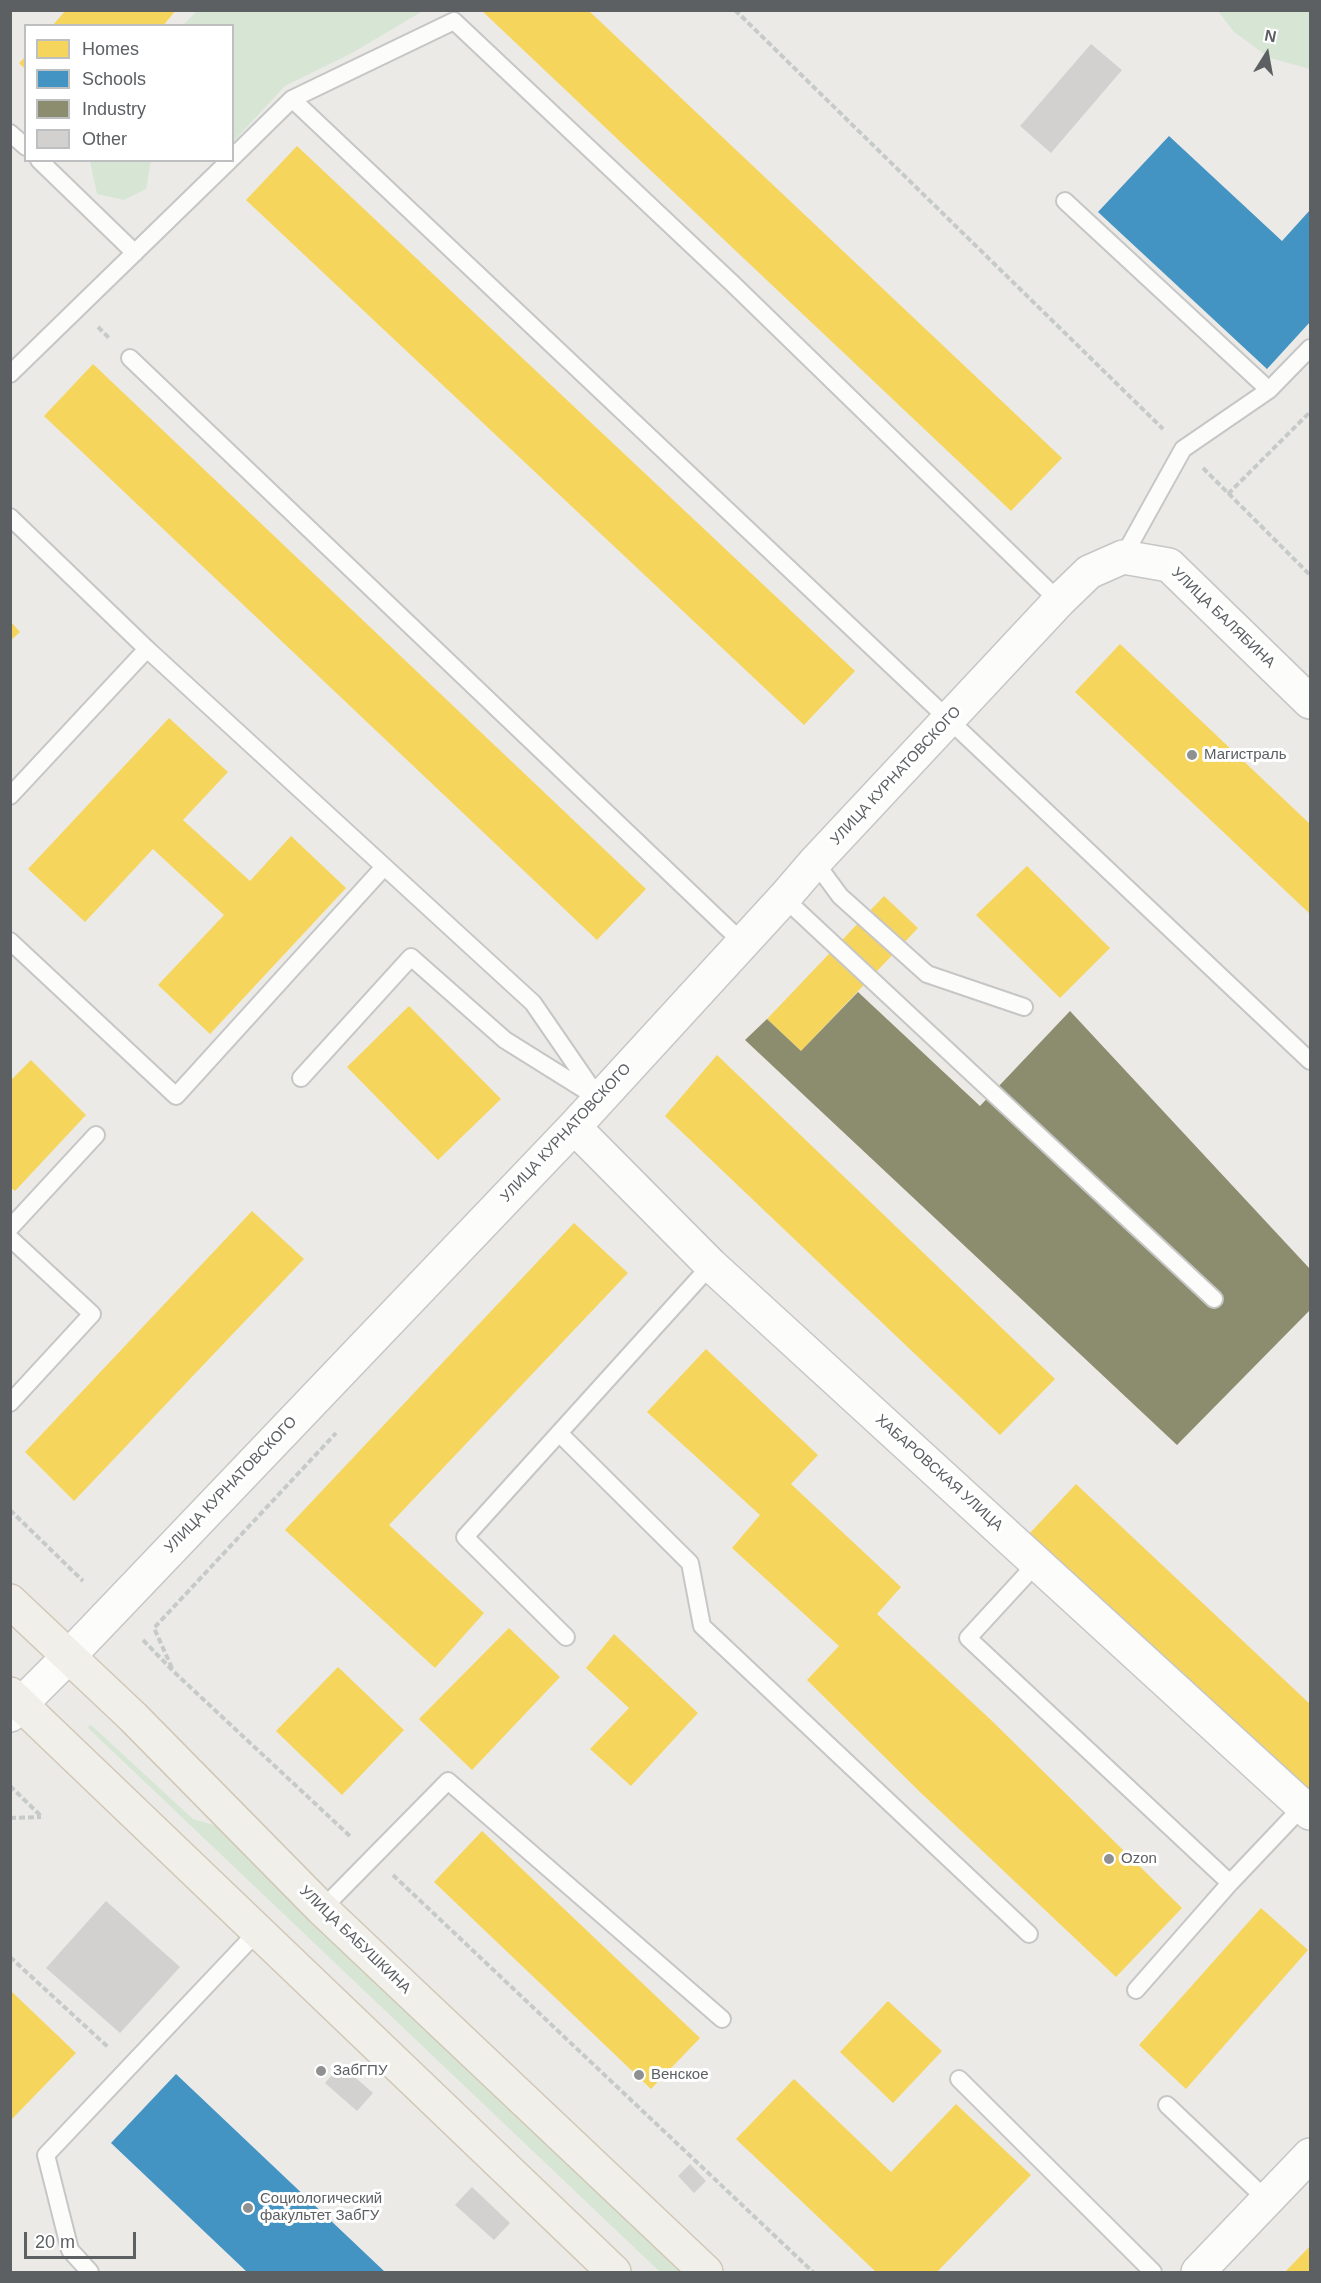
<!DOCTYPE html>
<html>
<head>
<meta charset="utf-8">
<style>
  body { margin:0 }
  #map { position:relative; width:1321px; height:2283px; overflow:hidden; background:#ebeae7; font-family:Arial,sans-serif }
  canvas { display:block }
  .frame { position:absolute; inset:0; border:12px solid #5d6063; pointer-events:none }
  .legend { position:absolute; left:24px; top:24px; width:210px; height:138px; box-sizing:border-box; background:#fff; border:2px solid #bebfc1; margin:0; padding:8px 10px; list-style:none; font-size:18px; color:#5d6063 }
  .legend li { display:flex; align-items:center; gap:12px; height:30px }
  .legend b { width:30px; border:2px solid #bebfc1 }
  .north { position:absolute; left:1237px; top:24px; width:60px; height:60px; -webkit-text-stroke:4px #fff; paint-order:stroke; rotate:11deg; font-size:16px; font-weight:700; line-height:24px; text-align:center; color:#5d6063 }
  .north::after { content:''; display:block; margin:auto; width:21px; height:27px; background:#5d6063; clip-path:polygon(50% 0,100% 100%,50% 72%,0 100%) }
  .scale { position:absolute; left:24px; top:2232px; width:112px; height:27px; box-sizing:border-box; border:3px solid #5d6063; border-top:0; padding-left:8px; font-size:18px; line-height:21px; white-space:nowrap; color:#5d6063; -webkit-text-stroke:4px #fff; paint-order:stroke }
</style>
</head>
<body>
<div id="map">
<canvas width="1321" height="2283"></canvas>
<div class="frame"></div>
<ul class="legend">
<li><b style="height:16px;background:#f6d55c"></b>Homes</li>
<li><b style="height:16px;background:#4393c3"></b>Schools</li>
<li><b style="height:16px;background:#8c8c6e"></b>Industry</li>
<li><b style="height:16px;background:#d2d1cf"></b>Other</li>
</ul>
<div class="north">N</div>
<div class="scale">20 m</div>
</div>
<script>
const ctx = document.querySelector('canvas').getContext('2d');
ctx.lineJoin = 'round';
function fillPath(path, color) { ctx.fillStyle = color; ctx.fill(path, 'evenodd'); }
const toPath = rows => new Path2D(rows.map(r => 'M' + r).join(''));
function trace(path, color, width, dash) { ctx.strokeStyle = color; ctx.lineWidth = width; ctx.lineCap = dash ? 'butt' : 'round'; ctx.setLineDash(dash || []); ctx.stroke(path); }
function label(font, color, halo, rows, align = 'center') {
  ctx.font = font + ' Arial,sans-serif'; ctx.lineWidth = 6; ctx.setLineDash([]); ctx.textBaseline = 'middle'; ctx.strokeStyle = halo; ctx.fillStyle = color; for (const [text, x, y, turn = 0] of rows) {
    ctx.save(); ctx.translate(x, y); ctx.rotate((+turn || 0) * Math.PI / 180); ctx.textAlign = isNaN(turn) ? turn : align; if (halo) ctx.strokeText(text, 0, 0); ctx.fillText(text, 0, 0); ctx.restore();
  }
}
fillPath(toPath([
  [197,11,197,10,423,11,352,53,285,86,233,142,232,26,183,25],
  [1218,11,1310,11,1310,69,1270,58,1234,32],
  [90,161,151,161,146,189,124,200,97,194],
  [91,1725,193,1819,217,1826,685,2272,660,2272,87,1727]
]), '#d7e6d4');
fillPath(toPath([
  [66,10,176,10,163,26,52,26],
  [481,10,588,10,1062,458,1011,511],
  [26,56,26,70,19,63],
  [297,146,855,671,804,725,246,200],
  [93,364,646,889,597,940,44,416],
  [10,621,20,632,10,641],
  [1120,644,1310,824,1310,914,1075,692],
  [169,718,228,772,183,820,250,881,291,836,346,888,210,1034,158,985,224,915,153,849,85,922,28,869],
  [1027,866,1110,948,1060,998,976,915],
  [884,896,918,928,801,1051,767,1019],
  [409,1006,501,1099,438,1160,347,1067],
  [717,1055,1055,1379,1000,1435,665,1116],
  [31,1060,86,1115,15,1191,10,1187,10,1081],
  [252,1211,304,1259,74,1501,25,1452],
  [574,1223,628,1273,389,1525,484,1613,435,1668,285,1530],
  [706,1349,818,1455,791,1484,901,1587,877,1614,991,1720,1182,1908,1116,1977,920,1792,807,1680,839,1646,732,1548,760,1515,647,1412],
  [1076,1484,1310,1704,1310,1798,1029,1534],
  [509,1628,560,1677,472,1770,419,1719],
  [614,1634,698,1713,631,1786,590,1749,629,1708,586,1668],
  [338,1667,404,1730,342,1795,276,1731],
  [482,1831,700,2038,651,2089,434,1882],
  [1261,1908,1308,1950,1186,2089,1139,2045],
  [10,1990,76,2053,10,2121],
  [888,2001,942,2051,893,2103,840,2052],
  [794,2079,891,2172,956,2104,1031,2175,937,2272,876,2272,736,2139],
  [1310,2246,1310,2272,1285,2272]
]), '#f6d55c');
fillPath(toPath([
  [1169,136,1282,241,1310,210,1310,322,1267,369,1098,212],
  [176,2074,385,2272,247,2272,111,2143]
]), '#4393c3');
fillPath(toPath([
  [858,992,980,1106,1070,1011,1310,1269,1310,1310,1177,1445,745,1040,767,1019,801,1051]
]), '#8c8c6e');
fillPath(toPath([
  [1091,44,1122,70,1051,153,1020,126],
  [106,1901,180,1967,120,2033,46,1968],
  [341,2065,373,2093,357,2111,325,2083],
  [690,2164,706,2181,694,2193,678,2176],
  [472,2187,510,2223,494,2240,455,2205]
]), '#d2d1cf');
const lane = toPath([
  [292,99,1310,1061],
  [10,133,26,147],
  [232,158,292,99,454,21,733,284,1059,601],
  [39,160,135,253],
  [1065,201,1269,390,1183,449,1123,557],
  [130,358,743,943],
  [10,374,230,160],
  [1269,390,1310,348],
  [10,517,147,649],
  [10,796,147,649,533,1003,599,1099],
  [815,862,840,896,927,974,1024,1007],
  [784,898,1214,1299],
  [10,941,176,1096,384,867],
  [301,1078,411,957,505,1040,593,1095],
  [10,1228,96,1135],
  [10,1238,92,1314,10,1403],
  [559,1433,690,1563,702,1626,1029,1934],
  [1037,1563,968,1638,1230,1883,1303,1806],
  [566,1637,465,1537,711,1265],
  [322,1909,448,1781,722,2019],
  [1136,1990,1230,1883],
  [959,2079,1153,2272],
  [1167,2105,1267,2200],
  [90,2272,70,2250,46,2155,258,1931]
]);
const street = toPath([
  [574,1127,711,1265,1310,1813],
  [10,1715,68,1657,574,1127,784,898,815,862,1059,601,1089,572,1123,557,1169,565,1310,702],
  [1198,2272,1310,2155]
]);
const primary = toPath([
  [10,1601,133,1717,322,1909,706,2272],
  [10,1694,614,2272]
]);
trace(lane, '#c6c6c6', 20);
trace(street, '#c6c6c6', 36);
trace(primary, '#d1c7b7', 36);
trace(toPath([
  [735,10,1163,429],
  [98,327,110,339],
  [1203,468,1310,575],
  [1228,494,1310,412],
  [10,1510,83,1581],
  [143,1640,174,1672,352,1838],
  [172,1668,154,1628,336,1433],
  [10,1786,42,1817],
  [10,1818,41,1817],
  [393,1875,813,2272],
  [10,1957,109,2048]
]), '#c6cac8', 4, [6, 3]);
trace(lane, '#fcfcfb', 16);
trace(street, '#fcfcfb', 33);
trace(primary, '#f1efe9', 33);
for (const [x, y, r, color] of [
  [1192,755,6,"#8f9091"],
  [1109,1859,6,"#8f9091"],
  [321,2071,6,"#8f9091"],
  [639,2075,6,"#8f9091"],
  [248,2208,6,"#8f9091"]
]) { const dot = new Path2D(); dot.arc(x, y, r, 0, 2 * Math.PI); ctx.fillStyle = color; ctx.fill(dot); trace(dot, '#fff', 2); }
label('15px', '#5d6063', '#fff', [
  ["УЛИЦА БАЛЯБИНА",1223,618,44],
  ["УЛИЦА КУРНАТОВСКОГО",896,776,-47],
  ["УЛИЦА КУРНАТОВСКОГО",566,1133,-47],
  ["ХАБАРОВСКАЯ УЛИЦА",939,1473,42],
  ["УЛИЦА КУРНАТОВСКОГО",231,1485,-46],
  ["УЛИЦА БАБУШКИНА",355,1940,44]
]);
label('15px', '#5d6063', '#fff', [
  ["Магистраль",1204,755],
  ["Ozon",1121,1859],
  ["ЗабГПУ",333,2071],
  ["Венское",651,2075],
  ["Социологический",260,2199],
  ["факультет ЗабГУ",260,2216]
], 'left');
</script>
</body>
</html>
